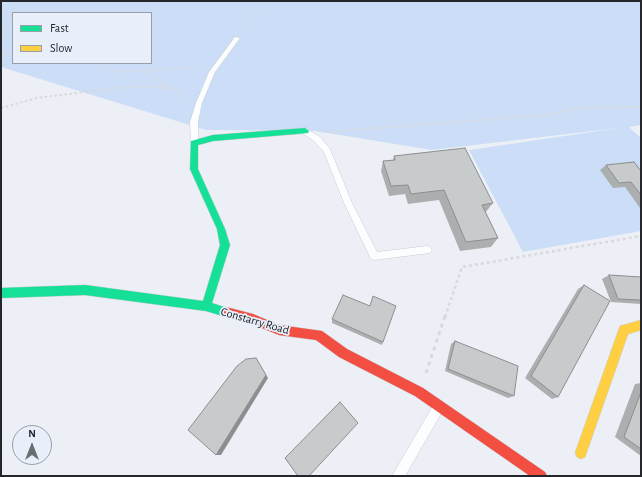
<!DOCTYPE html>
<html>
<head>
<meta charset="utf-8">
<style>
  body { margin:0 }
  #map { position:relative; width:642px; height:477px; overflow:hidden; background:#ecf0f6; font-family:"Alegreya Sans",sans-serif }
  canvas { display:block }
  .frame { position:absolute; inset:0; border:2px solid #23262a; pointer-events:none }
  .legend { position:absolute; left:12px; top:12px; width:140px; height:52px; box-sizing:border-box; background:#e8effa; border:1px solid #999fa7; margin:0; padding:5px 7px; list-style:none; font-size:12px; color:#23262a }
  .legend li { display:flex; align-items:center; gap:8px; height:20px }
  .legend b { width:20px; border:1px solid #999fa7 }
  .north { position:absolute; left:12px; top:425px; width:40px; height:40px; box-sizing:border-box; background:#e8effa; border:1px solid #999fa7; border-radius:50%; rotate:0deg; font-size:11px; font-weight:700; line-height:16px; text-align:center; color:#23262a }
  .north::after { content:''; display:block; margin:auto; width:14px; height:18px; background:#696d71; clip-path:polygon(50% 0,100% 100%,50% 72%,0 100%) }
</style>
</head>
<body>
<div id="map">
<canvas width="642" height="477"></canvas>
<div class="frame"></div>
<ul class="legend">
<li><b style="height:5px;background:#16e098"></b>Fast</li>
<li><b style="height:5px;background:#ffcf43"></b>Slow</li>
</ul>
<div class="north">N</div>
</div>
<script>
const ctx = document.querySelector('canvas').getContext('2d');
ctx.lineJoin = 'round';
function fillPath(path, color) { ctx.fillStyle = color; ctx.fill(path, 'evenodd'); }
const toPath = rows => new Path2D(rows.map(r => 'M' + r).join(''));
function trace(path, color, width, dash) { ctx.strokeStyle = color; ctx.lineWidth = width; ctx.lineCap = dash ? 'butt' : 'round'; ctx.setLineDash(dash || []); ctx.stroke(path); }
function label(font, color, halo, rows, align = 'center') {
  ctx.font = font + ' "Alegreya Sans",sans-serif'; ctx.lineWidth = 3.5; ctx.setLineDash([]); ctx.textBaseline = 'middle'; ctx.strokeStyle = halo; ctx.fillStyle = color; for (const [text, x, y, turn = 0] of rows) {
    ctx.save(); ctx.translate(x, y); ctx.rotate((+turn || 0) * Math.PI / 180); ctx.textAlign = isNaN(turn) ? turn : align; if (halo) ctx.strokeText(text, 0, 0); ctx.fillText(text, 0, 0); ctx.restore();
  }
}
fillPath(toPath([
  [1,1,641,1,641,125,629,127,641,138,641,231,523,252,469,150,619,128,432,150,315,131,206,130,1,67],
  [13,13,151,13,151,63,13,63]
]), '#ccddf7');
const lane = toPath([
  [235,37,240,38,215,72,202,103,198,122,198,143,194,146,191,145,190,122,196,103,209,72,235,37],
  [305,128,320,137,330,149,352,203,377,252,427,246,430,247,432,250,430,253,374,260,371,259,344,203,324,152,314,141,302,133,301,131,305,128],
  [438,402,442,404,444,408,442,412,405,476,392,476,434,404,438,402]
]);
const fast = toPath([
  [305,128,309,131,308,133,213,141,198,145,198,169,225,229,230,245,212,303,230,309,231,312,230,315,226,317,206,311,85,295,1,298,1,288,85,285,203,301,220,245,217,229,190,169,191,141,213,135,305,128]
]);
const slow = toPath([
  [641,320,641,330,628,334,585,457,581,459,577,457,575,453,620,326,641,320]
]);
const jam = toPath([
  [226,307,253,314,279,325,322,331,347,349,423,388,545,472,547,476,530,476,415,396,339,357,316,340,279,335,252,324,226,317,222,315,221,312,222,309,226,307]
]);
trace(lane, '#c8cbcf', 1);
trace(fast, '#c8cbcf', 1);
trace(slow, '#c8cbcf', 1);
trace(jam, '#c8cbcf', 1);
trace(toPath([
  [14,13,23,1],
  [102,13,103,1],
  [242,31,265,1],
  [1,41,7,25,13,15],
  [1,52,5,55,13,56],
  [1,59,5,55],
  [100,63,106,69,118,72,190,68,202,70],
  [145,71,165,84]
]), '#d8d9db', 1.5, [2, 2]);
trace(toPath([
  [163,83,169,87],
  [1,108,37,98,117,88,150,86,178,89,184,96,190,99],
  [326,132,547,115,585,107,641,107]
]), '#d8d9db', 2, [2.5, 2.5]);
trace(toPath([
  [445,317,462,267,641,236]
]), '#d8d9db', 2.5, [3, 3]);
trace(toPath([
  [426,373,445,316]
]), '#d8d9db', 3, [4, 4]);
fillPath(lane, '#fcfdfe');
fillPath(fast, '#16e098');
fillPath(slow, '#ffcf43');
fillPath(jam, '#f24e42');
fillPath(toPath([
  [394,156,493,203,485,213,498,238,491,247,460,251,439,200,408,204,405,194,389,196,381,171,383,161,393,160],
  [606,165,641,171,641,208,640,208,625,187,613,188,600,170],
  [609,275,641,277,641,304,611,302,602,279],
  [584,285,558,397,552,399,525,378,578,289],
  [332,319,383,342,382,345,332,323],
  [455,341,514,396,508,398,445,371,451,344],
  [641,383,641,456,615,437,635,384]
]), '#acafaf');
fillPath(toPath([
  [256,358,268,378,221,455,216,455]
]), '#8c8e8f');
const building = toPath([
  [465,148,493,203,482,205,498,238,466,242,444,190,411,194,408,185,391,186,383,161,395,160,394,156,465,148],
  [634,162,641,171,641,195,631,182,619,183,606,165,634,162],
  [609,275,641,277,641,300,618,299,609,275],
  [584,285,610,301,558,397,531,376,584,285],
  [343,295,370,306,373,296,396,306,383,342,332,319,343,295],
  [455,341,518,366,514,396,448,369,455,341],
  [256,358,266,375,216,455,188,430,237,366,246,359,256,358],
  [641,392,641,449,624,437,641,392],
  [340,402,358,423,309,476,298,476,285,458,340,402]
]);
fillPath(building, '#c8cbcc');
trace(building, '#8c8e8f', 1);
label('12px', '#23262a', '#e8effa', [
  ["Constarry Road",255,321,16]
]);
</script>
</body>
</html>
